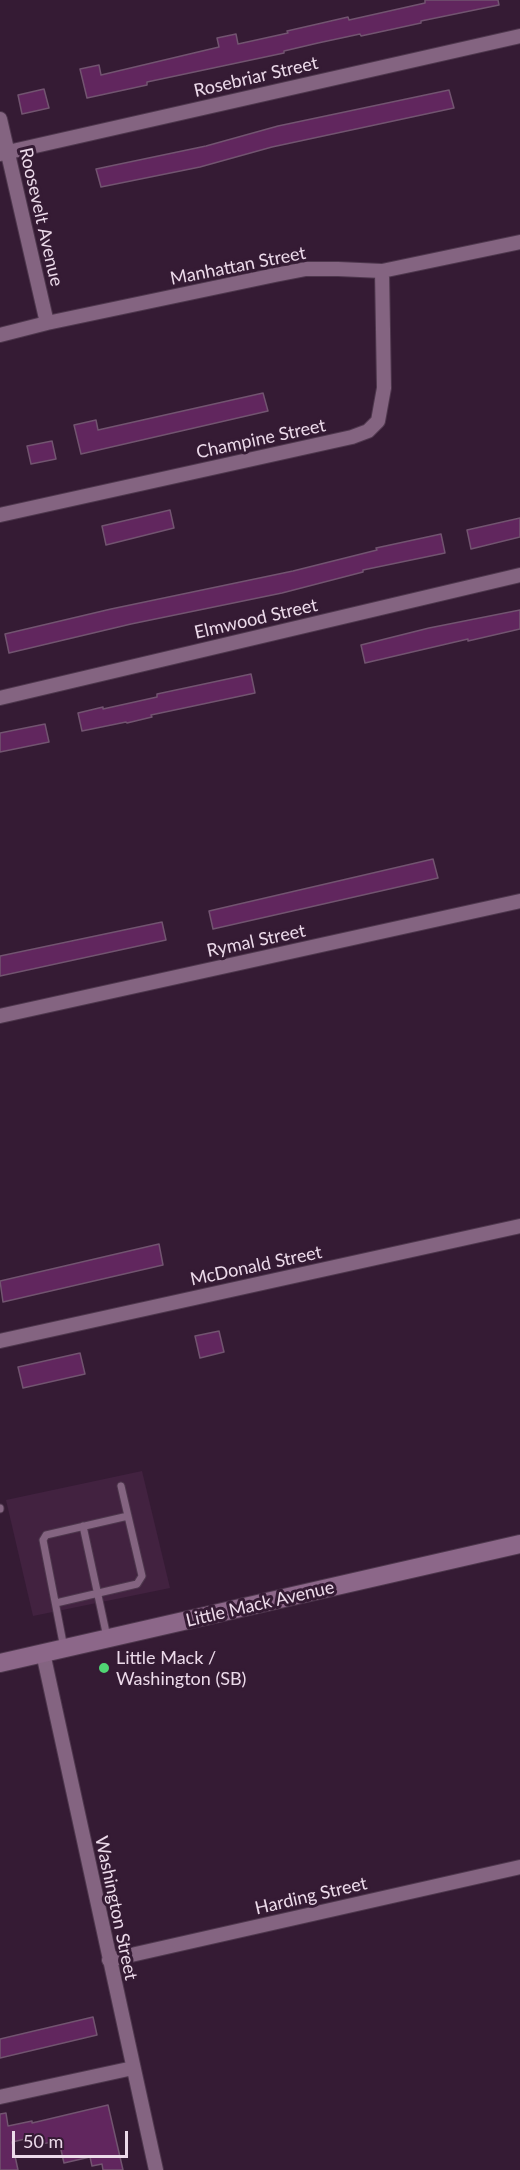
<!DOCTYPE html>
<html>
<head>
<meta charset="utf-8">
<style>
  body { margin:0 }
  #map { position:relative; width:520px; height:2170px; overflow:hidden; background:#351b34; font-family:Lato,sans-serif }
  canvas { display:block }
  .scale { position:absolute; left:12px; top:2131px; width:116px; height:27px; box-sizing:border-box; border:3px solid #ecdaea; border-top:0; padding-left:8px; font-size:18px; line-height:21px; white-space:nowrap; color:#ecdaea; -webkit-text-stroke:4px #351b34; paint-order:stroke }
</style>
</head>
<body>
<div id="map">
<canvas width="520" height="2170"></canvas>
<div class="scale">50 m</div>
</div>
<script>
const ctx = document.querySelector('canvas').getContext('2d');
ctx.lineJoin = 'round';
function fillPath(path, color) { ctx.fillStyle = color; ctx.fill(path, 'evenodd'); }
const toPath = rows => new Path2D(rows.map(r => 'M' + r).join(''));
function trace(path, color, width, dash) { ctx.strokeStyle = color; ctx.lineWidth = width; ctx.lineCap = dash ? 'butt' : 'round'; ctx.setLineDash(dash || []); ctx.stroke(path); }
function label(font, color, halo, rows, align = 'center') {
  ctx.font = font + ' Lato,sans-serif'; ctx.lineWidth = 6; ctx.setLineDash([]); ctx.textBaseline = 'middle'; ctx.strokeStyle = halo; ctx.fillStyle = color; for (const [text, x, y, turn = 0] of rows) {
    ctx.save(); ctx.translate(x, y); ctx.rotate((+turn || 0) * Math.PI / 180); ctx.textAlign = isNaN(turn) ? turn : align; if (halo) ctx.strokeText(text, 0, 0); ctx.fillText(text, 0, 0); ctx.restore();
  }
}
fillPath(toPath([
  [142,1471,170,1588,33,1616,6,1500]
]), '#422240');
const building = toPath([
  [425,0,498,0,499,5,421,21,421,23,361,36,360,34,318,43,284,51,284,53,147,82,147,85,87,98,80,69,99,65,101,75,219,47,217,38,236,34,238,44,288,33,287,31,322,23,348,17,349,20,425,3,425,0],
  [44,89,49,108,22,114,18,95,44,89],
  [449,90,454,108,272,147,200,167,101,187,96,169,206,146,278,126,449,90],
  [263,393,268,411,81,454,74,425,96,420,98,430,263,393],
  [52,441,56,459,31,464,27,446,52,441],
  [170,510,174,528,106,545,102,526,170,510],
  [520,518,520,537,471,549,467,530,520,518],
  [441,534,445,553,363,570,363,572,282,593,131,624,9,653,5,634,111,609,293,571,377,550,376,548,441,534],
  [520,610,520,629,468,641,468,639,365,663,361,645,429,628,520,610],
  [251,674,255,693,151,715,152,717,127,723,126,722,82,731,78,713,103,707,103,709,157,697,157,694,251,674],
  [45,724,49,742,0,752,0,733,45,724],
  [433,859,438,878,213,929,209,911,433,859],
  [162,922,166,940,0,976,0,956,162,922],
  [159,1244,163,1265,3,1302,0,1281,159,1244],
  [219,1331,224,1352,200,1358,195,1336,219,1331],
  [80,1353,85,1374,23,1388,18,1367,80,1353],
  [93,2017,97,2035,0,2058,0,2039,93,2017],
  [108,2105,123,2170,103,2170,102,2164,92,2166,90,2157,64,2163,59,2141,41,2144,39,2136,12,2142,18,2170,0,2170,0,2114,6,2113,8,2126,32,2121,32,2123,108,2105]
]);
fillPath(building, '#61265e');
trace(building, '#725470', 1.5);
const lane = toPath([
  [121,1486,128,1516],
  [0,1508,0,1509],
  [83,1526,107,1637],
  [56,1603,137,1584,142,1576,128,1516,46,1535,43,1540,64,1648]
]);
const street = toPath([
  [0,119,47,323],
  [0,154,520,36],
  [0,335,47,323,275,275,306,269,338,269,382,271,520,242],
  [0,515,352,437,368,431,378,421,384,388,382,271],
  [0,698,520,575],
  [0,1016,520,901],
  [0,1341,520,1226],
  [43,1653,156,2170],
  [109,1960,520,1867],
  [0,2097,133,2068]
]);
const secondary = toPath([
  [0,1663,520,1544]
]);
trace(lane, '#4e374d', 9);
trace(street, '#4e374d', 16);
trace(secondary, '#4e374d', 20);
trace(lane, '#846481', 7);
trace(street, '#846481', 14);
trace(secondary, '#8c6789', 18);
for (const [x, y, r, color] of [
  [104,1668,6,"#50d674"]
]) { const dot = new Path2D(); dot.arc(x, y, r, 0, 2 * Math.PI); ctx.fillStyle = color; ctx.fill(dot); trace(dot, '#351b34', 2); }
label('18px', '#ecdaea', '#351b34', [
  ["Rosebriar Street",256,77,-13],
  ["Roosevelt Avenue",41,217,77],
  ["Manhattan Street",238,266,-11],
  ["Champine Street",261,439,-12],
  ["Elmwood Street",256,619,-13],
  ["Rymal Street",256,941,-12],
  ["McDonald Street",256,1266,-12],
  ["Little Mack Avenue",260,1604,-13],
  ["Harding Street",311,1896,-13],
  ["Washington Street",116,1908,78]
]);
label('18px', '#ecdaea', '#351b34', [
  ["Little Mack /",116,1658],
  ["Washington (SB)",116,1679]
], 'left');
</script>
</body>
</html>
